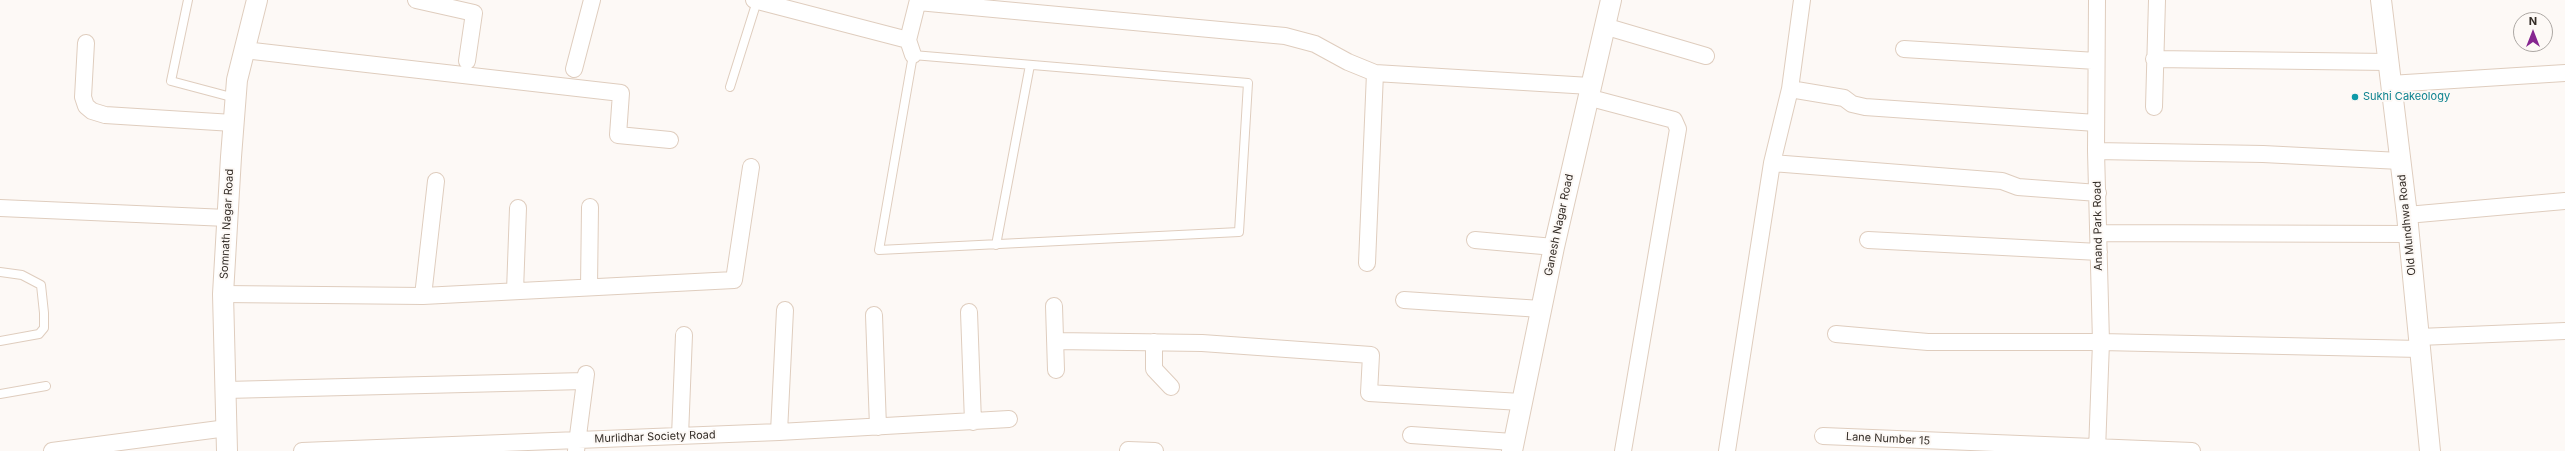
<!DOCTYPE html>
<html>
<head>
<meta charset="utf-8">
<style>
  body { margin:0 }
  #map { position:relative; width:2565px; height:451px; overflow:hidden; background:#fdf9f6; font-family:Inter,sans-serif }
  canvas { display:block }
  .north { position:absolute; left:2513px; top:12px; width:40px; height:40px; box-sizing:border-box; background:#fdf9f6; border:1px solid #aca7a3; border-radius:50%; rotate:0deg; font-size:11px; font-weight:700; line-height:16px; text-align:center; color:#332c26 }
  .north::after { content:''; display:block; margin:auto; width:14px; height:18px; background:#862690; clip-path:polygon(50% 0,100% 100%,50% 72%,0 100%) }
</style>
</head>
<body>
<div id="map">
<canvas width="2565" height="451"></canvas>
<div class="north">N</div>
</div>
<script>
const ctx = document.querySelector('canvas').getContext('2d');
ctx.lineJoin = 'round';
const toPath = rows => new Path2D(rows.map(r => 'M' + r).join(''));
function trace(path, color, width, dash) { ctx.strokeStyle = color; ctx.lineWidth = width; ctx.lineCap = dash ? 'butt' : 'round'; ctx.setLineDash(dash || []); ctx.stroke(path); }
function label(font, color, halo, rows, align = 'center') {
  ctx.font = font + ' Inter,sans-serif'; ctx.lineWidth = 4; ctx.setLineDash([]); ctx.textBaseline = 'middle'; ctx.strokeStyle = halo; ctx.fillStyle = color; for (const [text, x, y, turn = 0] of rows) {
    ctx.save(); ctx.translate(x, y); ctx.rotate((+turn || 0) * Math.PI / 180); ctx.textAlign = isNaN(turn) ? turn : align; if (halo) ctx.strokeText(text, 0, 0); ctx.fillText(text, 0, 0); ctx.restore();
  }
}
const service = toPath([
  [188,0,171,81,235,98],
  [913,55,1248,83,1239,232,879,250,913,55],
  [730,87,757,1],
  [996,245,1030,65],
  [0,272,22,275,41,285,44,313,44,328,39,334,0,341],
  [0,394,46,386]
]);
const minor = toPath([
  [416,0,474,13,467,61],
  [754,0,908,40],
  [918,2,1285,36,1315,44,1348,62,1375,73,1590,86],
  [1604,26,1706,56],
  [86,43,83,97,86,106,92,111,105,115,233,123],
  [1904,49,2096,61],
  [244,50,621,93,618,135,670,140],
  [913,55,908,40,918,0],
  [2154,59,2388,62],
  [574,69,592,0],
  [2390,84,2565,73],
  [1790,89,1844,98,1852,104,1865,107,2096,123],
  [1587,97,1674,120,1678,129,1623,451],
  [2154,107,2157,0],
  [2096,151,2263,154,2400,161],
  [1772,163,2002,181,2018,187,2098,193],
  [0,208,227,218],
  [2407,215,2565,201],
  [2099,233,2409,234],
  [1475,240,1554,247],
  [1868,240,2099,252],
  [1367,263,1375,73],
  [589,287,590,207],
  [515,291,518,208],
  [223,294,423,296,734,280,751,167],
  [423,296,436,181],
  [1404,300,1541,309],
  [1054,306,1056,370],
  [969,312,973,422],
  [874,315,878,427],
  [1836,334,1928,342,2101,342,2420,349],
  [2419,337,2565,331],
  [1055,341,1202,343,1371,355,1369,393,1521,402],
  [1154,342,1154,369,1171,387],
  [226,390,584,381],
  [779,432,785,310],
  [1411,435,1513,442],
  [680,436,684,335],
  [1823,436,2192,451],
  [1128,450,1155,451],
  [52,451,227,428],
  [302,451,779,432,1009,419],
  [576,451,586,374],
  [1727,451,1772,163,1790,89,1802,0],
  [2097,451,2101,342,2096,151,2097,0]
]);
const tertiary = toPath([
  [2381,0,2407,215,2430,451],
  [227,451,223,294,231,157,237,80,257,0],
  [1512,451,1554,247,1611,0]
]);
trace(service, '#dfcdbe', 10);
trace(minor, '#dfcdbe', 18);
trace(tertiary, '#dfcdbe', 22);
trace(service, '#fff', 8);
trace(minor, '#fff', 16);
trace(tertiary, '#fff', 20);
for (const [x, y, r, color] of [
  [2355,97,4,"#0f9aa8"]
]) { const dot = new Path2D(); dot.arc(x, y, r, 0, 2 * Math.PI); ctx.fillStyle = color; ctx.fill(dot); trace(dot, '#fdf9f6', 1.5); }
label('11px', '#0d838f', '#fdf9f6', [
  ["Sukhi Cakeology",2363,97]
], 'left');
label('11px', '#332c26', '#fdf9f6', [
  ["Somnath Nagar Road",227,224,-87],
  ["Ganesh Nagar Road",1559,225,-78],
  ["Old Mundhwa Road",2407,225,-96],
  ["Anand Park Road",2098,226,-91],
  ["Murlidhar Society Road",655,437,-2],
  ["Lane Number 15",1888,439,3]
]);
</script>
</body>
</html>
